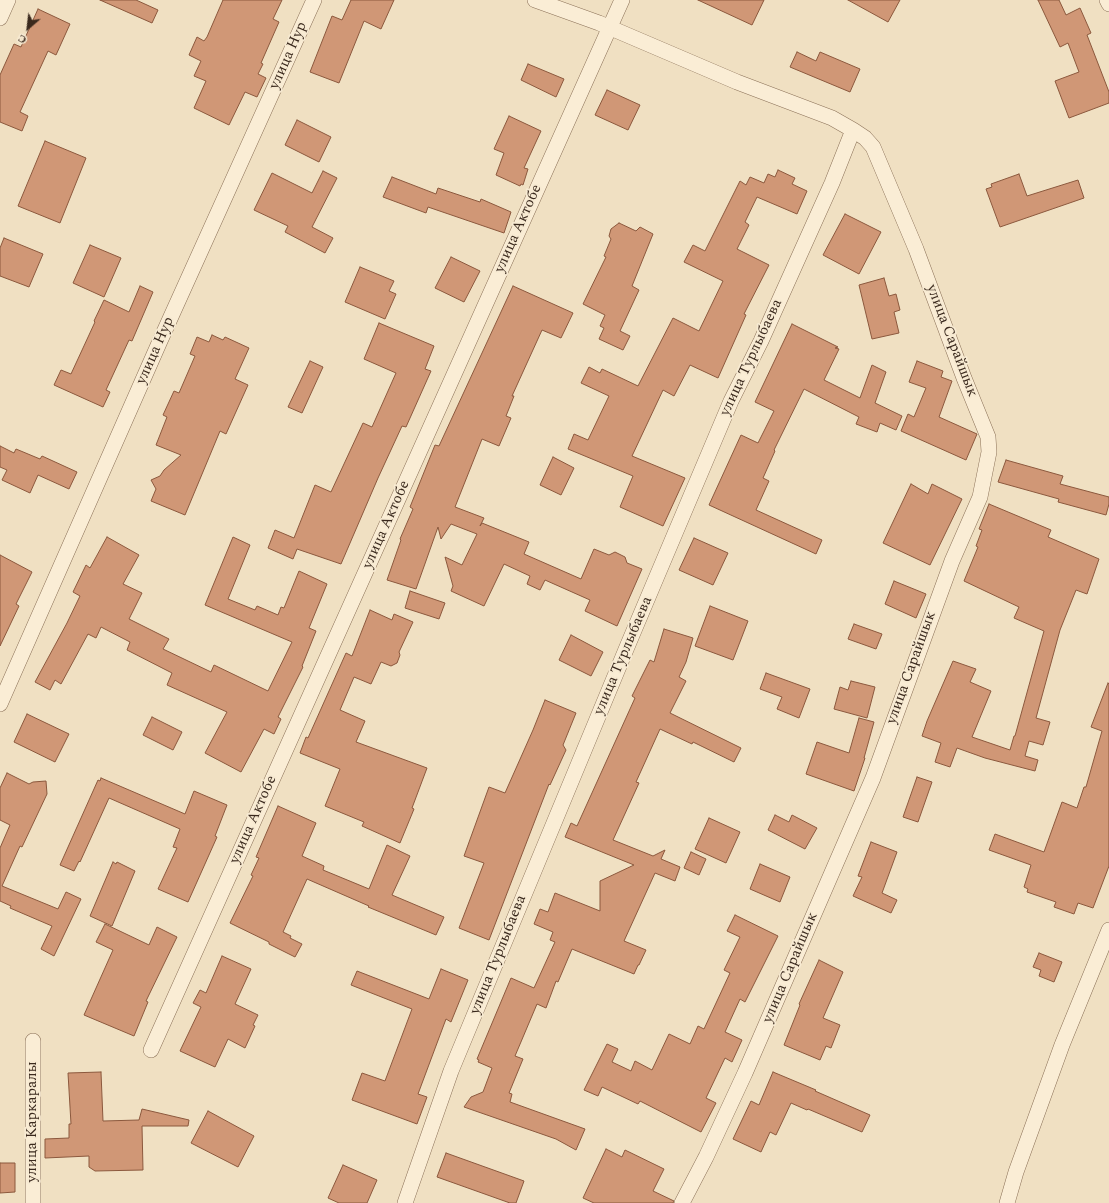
<!DOCTYPE html>
<html>
<head>
<meta charset="utf-8">
<style>
  body { margin:0 }
  #map { position:relative; width:1109px; height:1203px; overflow:hidden; background:#f0e0c2; font-family:Spectral,serif }
  canvas { display:block }
  .north { position:absolute; left:8px; top:8px; width:40px; height:40px; -webkit-text-stroke:3px #f7ead2; paint-order:stroke; rotate:208deg; font-size:11px; font-weight:700; line-height:16px; text-align:center; color:#3a291d }
  .north::after { content:''; display:block; margin:auto; width:14px; height:18px; background:#3a291d; clip-path:polygon(50% 0,100% 100%,50% 72%,0 100%) }
</style>
</head>
<body>
<div id="map">
<canvas width="1109" height="1203"></canvas>
<div class="north">С</div>
</div>
<script>
const ctx = document.querySelector('canvas').getContext('2d');
ctx.lineJoin = 'round';
function fillPath(path, color) { ctx.fillStyle = color; ctx.fill(path, 'evenodd'); }
const toPath = rows => new Path2D(rows.map(r => 'M' + r).join(''));
function trace(path, color, width, dash) { ctx.strokeStyle = color; ctx.lineWidth = width; ctx.lineCap = dash ? 'butt' : 'round'; ctx.setLineDash(dash || []); ctx.stroke(path); }
function label(font, color, halo, rows, align = 'center') {
  ctx.font = font + ' Spectral,serif'; ctx.lineWidth = 3.5; ctx.setLineDash([]); ctx.textBaseline = 'middle'; ctx.strokeStyle = halo; ctx.fillStyle = color; for (const [text, x, y, turn = 0] of rows) {
    ctx.save(); ctx.translate(x, y); ctx.rotate((+turn || 0) * Math.PI / 180); ctx.textAlign = isNaN(turn) ? turn : align; if (halo) ctx.strokeText(text, 0, 0); ctx.fillText(text, 0, 0); ctx.restore();
  }
}
const building = toPath([
  [100,0,136,0,158,10,152,23,100,0],
  [223,0,282,0,273,19,279,22,261,63,263,64,258,74,266,78,257,97,245,92,229,125,194,108,206,81,194,76,201,61,189,55,197,37,204,41,207,37,223,0],
  [351,0,394,0,381,29,364,21,339,83,310,72,332,16,342,20,351,0],
  [698,0,764,0,752,25,698,0],
  [848,0,900,0,888,22,848,0],
  [1038,0,1059,0,1066,15,1080,8,1091,33,1087,35,1109,92,1109,103,1069,118,1055,81,1079,72,1068,43,1060,47,1038,0],
  [38,9,70,24,56,55,48,51,20,112,28,116,22,131,0,122,0,75,14,44,21,47,38,9],
  [797,52,816,61,820,52,860,69,850,92,790,67,797,52],
  [528,64,564,79,556,97,521,80,528,64],
  [607,90,640,105,628,130,595,115,607,90],
  [509,116,541,131,524,168,528,169,523,185,521,184,520,186,496,175,504,153,494,149,509,116],
  [297,120,331,137,319,162,285,145,297,120],
  [45,141,86,158,60,223,18,206,45,141],
  [778,170,795,178,792,184,807,191,797,214,757,197,745,222,749,225,737,249,769,265,744,314,746,315,718,378,690,365,674,396,663,390,632,456,685,478,663,526,620,507,633,476,568,449,574,434,588,440,609,396,581,383,589,367,600,373,602,369,638,386,673,318,699,331,723,281,684,262,693,245,705,251,740,181,746,185,750,177,764,183,768,174,775,177,778,170],
  [323,171,337,178,312,227,333,238,325,253,285,232,288,226,254,210,272,173,312,193,323,171],
  [1019,174,1027,196,1078,180,1084,198,1000,227,986,189,992,187,991,184,1019,174],
  [392,177,436,194,438,188,480,202,481,199,511,212,504,233,428,207,426,213,383,197,392,177],
  [845,214,881,232,859,274,823,255,845,214],
  [619,223,636,231,640,227,653,234,632,286,639,290,620,331,630,336,623,350,599,339,604,328,600,326,605,315,583,304,606,257,604,256,611,239,609,236,611,229,619,223],
  [4,238,43,254,29,287,0,276,0,248,4,238],
  [90,245,121,258,104,297,73,283,90,245],
  [451,257,480,271,464,302,435,288,451,257],
  [360,267,394,281,389,291,396,294,385,319,345,302,360,267],
  [884,278,889,296,896,294,900,310,894,312,899,333,872,339,859,285,884,278],
  [140,286,153,292,132,341,129,340,106,390,110,392,103,407,54,385,61,370,71,374,95,322,94,321,104,300,129,312,140,286],
  [513,286,573,313,561,338,542,330,512,396,514,396,506,416,511,418,499,446,482,439,455,507,484,518,480,526,482,523,529,542,524,554,581,579,594,549,609,555,615,552,625,557,627,563,642,569,617,626,585,611,590,600,545,580,540,590,527,584,530,576,504,564,484,606,451,591,453,586,445,557,462,565,477,534,451,524,441,539,438,527,416,589,387,580,401,540,400,539,413,509,410,507,435,445,439,446,513,286],
  [379,323,434,346,425,369,431,371,406,427,402,426,378,478,341,564,297,549,293,559,268,548,275,530,294,538,315,485,331,492,363,423,372,427,396,373,364,359,379,323],
  [792,324,838,347,835,348,839,349,824,380,860,398,872,365,886,372,875,403,902,416,896,430,880,423,877,432,856,424,859,417,804,389,774,450,775,451,763,478,769,481,756,510,822,540,816,554,709,505,741,435,758,443,774,411,755,402,792,324],
  [212,335,223,340,225,337,249,348,235,379,248,385,226,434,220,431,185,515,151,501,156,489,151,480,160,476,164,470,181,455,156,445,167,417,163,415,174,391,179,393,195,356,190,354,197,337,209,342,212,335],
  [310,361,323,367,302,413,288,407,310,361],
  [917,361,943,371,941,377,952,381,939,417,977,434,966,460,901,431,908,414,914,417,926,388,909,382,917,361],
  [0,446,14,453,16,449,40,459,42,456,77,472,69,489,38,475,30,493,2,480,7,470,0,467,0,446],
  [553,457,574,468,561,495,540,485,553,457],
  [1006,460,1063,476,1060,484,1109,497,1109,504,1106,515,1058,502,1059,499,998,482,1006,460],
  [911,484,928,494,932,484,962,499,930,565,883,543,911,484],
  [989,504,1051,530,1048,537,1099,559,1087,594,1076,590,1060,630,1036,718,1050,722,1043,745,1029,741,1025,756,1038,760,1035,771,985,758,957,748,950,767,935,762,941,743,922,736,927,721,953,661,976,669,970,682,991,691,972,737,1010,750,1014,736,1015,736,1044,631,1014,618,1019,607,964,581,978,547,976,546,982,530,979,529,989,504],
  [107,537,139,555,123,584,142,593,129,619,169,639,163,649,211,672,214,665,268,691,292,642,205,605,233,537,250,545,228,599,255,610,257,606,278,615,281,607,284,608,299,571,327,584,309,628,316,631,302,666,303,667,278,717,281,719,274,734,264,729,241,772,205,753,227,712,167,685,172,673,127,650,130,642,101,627,96,638,88,634,61,684,55,680,50,690,35,682,67,623,80,596,73,592,86,565,90,568,107,537],
  [694,538,728,553,713,585,679,570,694,538],
  [0,555,32,572,16,604,19,606,0,646,0,555],
  [894,581,926,594,916,618,885,604,894,581],
  [410,591,445,603,439,619,405,608,410,591],
  [710,606,748,621,733,660,695,646,710,606],
  [370,610,392,620,394,614,413,622,399,652,400,655,397,663,391,666,381,662,371,684,354,677,340,710,365,721,356,742,427,768,412,808,414,809,400,843,362,826,364,822,325,806,340,769,300,753,306,737,308,738,346,653,352,656,370,610],
  [854,624,882,634,876,649,848,639,854,624],
  [664,629,693,638,686,662,679,677,686,681,670,713,741,748,734,762,693,742,692,744,660,729,636,782,639,783,613,840,653,856,665,850,661,859,680,867,675,881,655,873,624,941,646,950,639,965,638,965,634,974,572,949,558,982,556,981,546,1008,537,1004,515,1056,523,1059,509,1093,512,1094,510,1102,585,1129,576,1150,556,1139,464,1107,471,1097,483,1092,492,1068,478,1062,479,1060,477,1059,511,978,534,988,555,942,550,940,553,932,534,924,540,909,548,912,555,893,600,911,600,881,634,865,565,837,571,823,577,826,635,698,632,696,650,660,654,662,664,629],
  [571,635,603,652,591,676,559,660,571,635],
  [766,673,810,689,799,718,777,709,782,697,760,689,766,673],
  [851,681,875,687,867,718,834,709,840,687,848,690,851,681],
  [1108,683,1109,684,1109,866,1093,908,1078,903,1074,914,1054,907,1056,902,1027,892,1028,889,1024,887,1031,865,989,850,995,834,1044,852,1062,802,1077,808,1084,787,1086,787,1102,731,1091,727,1108,683],
  [545,700,576,713,563,745,566,750,550,785,549,784,489,940,459,928,484,863,464,856,489,787,505,793,533,730,545,700],
  [27,714,69,734,55,762,14,742,27,714],
  [152,717,182,732,173,750,143,735,152,717],
  [859,718,874,722,864,758,865,758,854,791,806,774,817,742,849,753,859,718],
  [7,773,29,784,33,782,46,781,47,794,22,847,20,846,2,886,58,909,66,892,81,899,54,956,41,949,52,926,10,908,11,906,0,901,0,848,10,825,0,820,0,788,7,773],
  [917,777,932,782,918,822,903,817,917,777],
  [101,778,185,814,194,791,227,805,215,836,217,837,188,902,158,889,177,848,173,847,180,829,109,798,80,862,79,861,74,871,60,865,98,780,100,781,101,778],
  [278,806,316,823,302,856,324,866,323,870,369,889,387,845,410,856,392,895,444,917,436,935,368,907,369,906,307,879,283,932,291,936,290,938,302,944,295,957,269,944,269,942,230,923,253,876,251,875,259,858,256,857,278,806],
  [775,815,789,822,792,815,817,828,805,849,768,830,775,815],
  [709,818,740,832,726,863,695,849,709,818],
  [871,842,897,852,882,893,897,900,891,913,853,896,862,877,858,876,871,842],
  [691,852,706,859,699,875,684,868,691,852],
  [113,862,116,864,117,862,135,871,112,926,90,916,113,862],
  [760,864,790,877,780,902,750,889,760,864],
  [735,915,778,936,745,1002,740,999,725,1032,742,1040,732,1062,725,1058,706,1098,716,1103,701,1132,640,1101,638,1104,602,1087,598,1096,584,1090,607,1044,618,1049,612,1062,631,1071,635,1061,652,1070,669,1034,690,1044,698,1026,704,1029,730,973,724,970,740,937,727,931,735,915],
  [105,924,149,945,157,927,177,937,146,1001,148,1002,134,1036,84,1015,113,950,96,942,105,924],
  [1039,953,1062,962,1054,982,1039,976,1041,970,1033,967,1039,953],
  [222,956,251,969,235,1004,258,1015,253,1025,255,1026,245,1048,228,1039,215,1067,180,1051,201,1007,193,1003,200,990,206,993,222,956],
  [819,960,843,972,823,1018,840,1025,831,1048,826,1046,820,1060,784,1045,800,1005,799,1004,819,960],
  [441,969,468,980,451,1022,446,1019,418,1094,427,1097,417,1124,352,1100,362,1073,385,1081,412,1009,351,985,357,971,429,999,441,969],
  [101,1072,103,1121,139,1120,142,1109,189,1120,188,1126,142,1126,143,1170,95,1171,89,1167,89,1156,45,1158,45,1139,69,1138,69,1124,71,1124,68,1073,101,1072],
  [773,1072,816,1090,815,1091,870,1115,862,1132,808,1109,807,1110,791,1103,776,1135,770,1132,761,1152,733,1139,751,1101,759,1105,773,1072],
  [208,1111,254,1136,238,1167,191,1143,208,1111],
  [606,1149,622,1157,625,1150,664,1169,653,1191,674,1201,673,1203,594,1203,583,1198,606,1149],
  [446,1153,524,1181,516,1203,510,1203,437,1177,446,1153],
  [0,1163,15,1163,15,1192,0,1193,0,1163],
  [343,1165,377,1180,367,1203,339,1203,328,1198,343,1165]
]);
fillPath(building, '#d09776');
trace(building, '#8b583d', 1);
const street = toPath([
  [535,0,599,23,737,82,832,118,853,130,865,138,873,147,916,249,964,378,988,437,989,452,980,497,952,561,873,778,745,1073,706,1157,682,1203],
  [1107,0,1109,4],
  [0,18,8,0],
  [0,704,160,341,314,0],
  [151,1050,622,0],
  [33,1203,33,1041],
  [405,1203,451,1071,627,647,731,401,761,341,832,183,853,130],
  [1007,1203,1016,1172,1062,1045,1109,930]
]);
trace(street, '#8b7158', 16);
trace(street, '#faedd5', 15);
label('15px', '#3a291d', '#f7ead2', [
  ["улица Нур",289,56,-66],
  ["улица Актобе",519,229,-66],
  ["улица Сарайшык",951,341,69],
  ["улица Нур",156,351,-66],
  ["улица Турлыбаева",752,358,-65],
  ["улица Актобе",387,525,-66],
  ["улица Турлыбаева",624,656,-67],
  ["улица Сарайшык",912,668,-70],
  ["улица Актобе",254,820,-66],
  ["улица Турлыбаева",499,955,-68],
  ["улица Сарайшык",791,968,-67],
  ["улица Каркаралы",33,1122,-90]
]);
</script>
</body>
</html>
